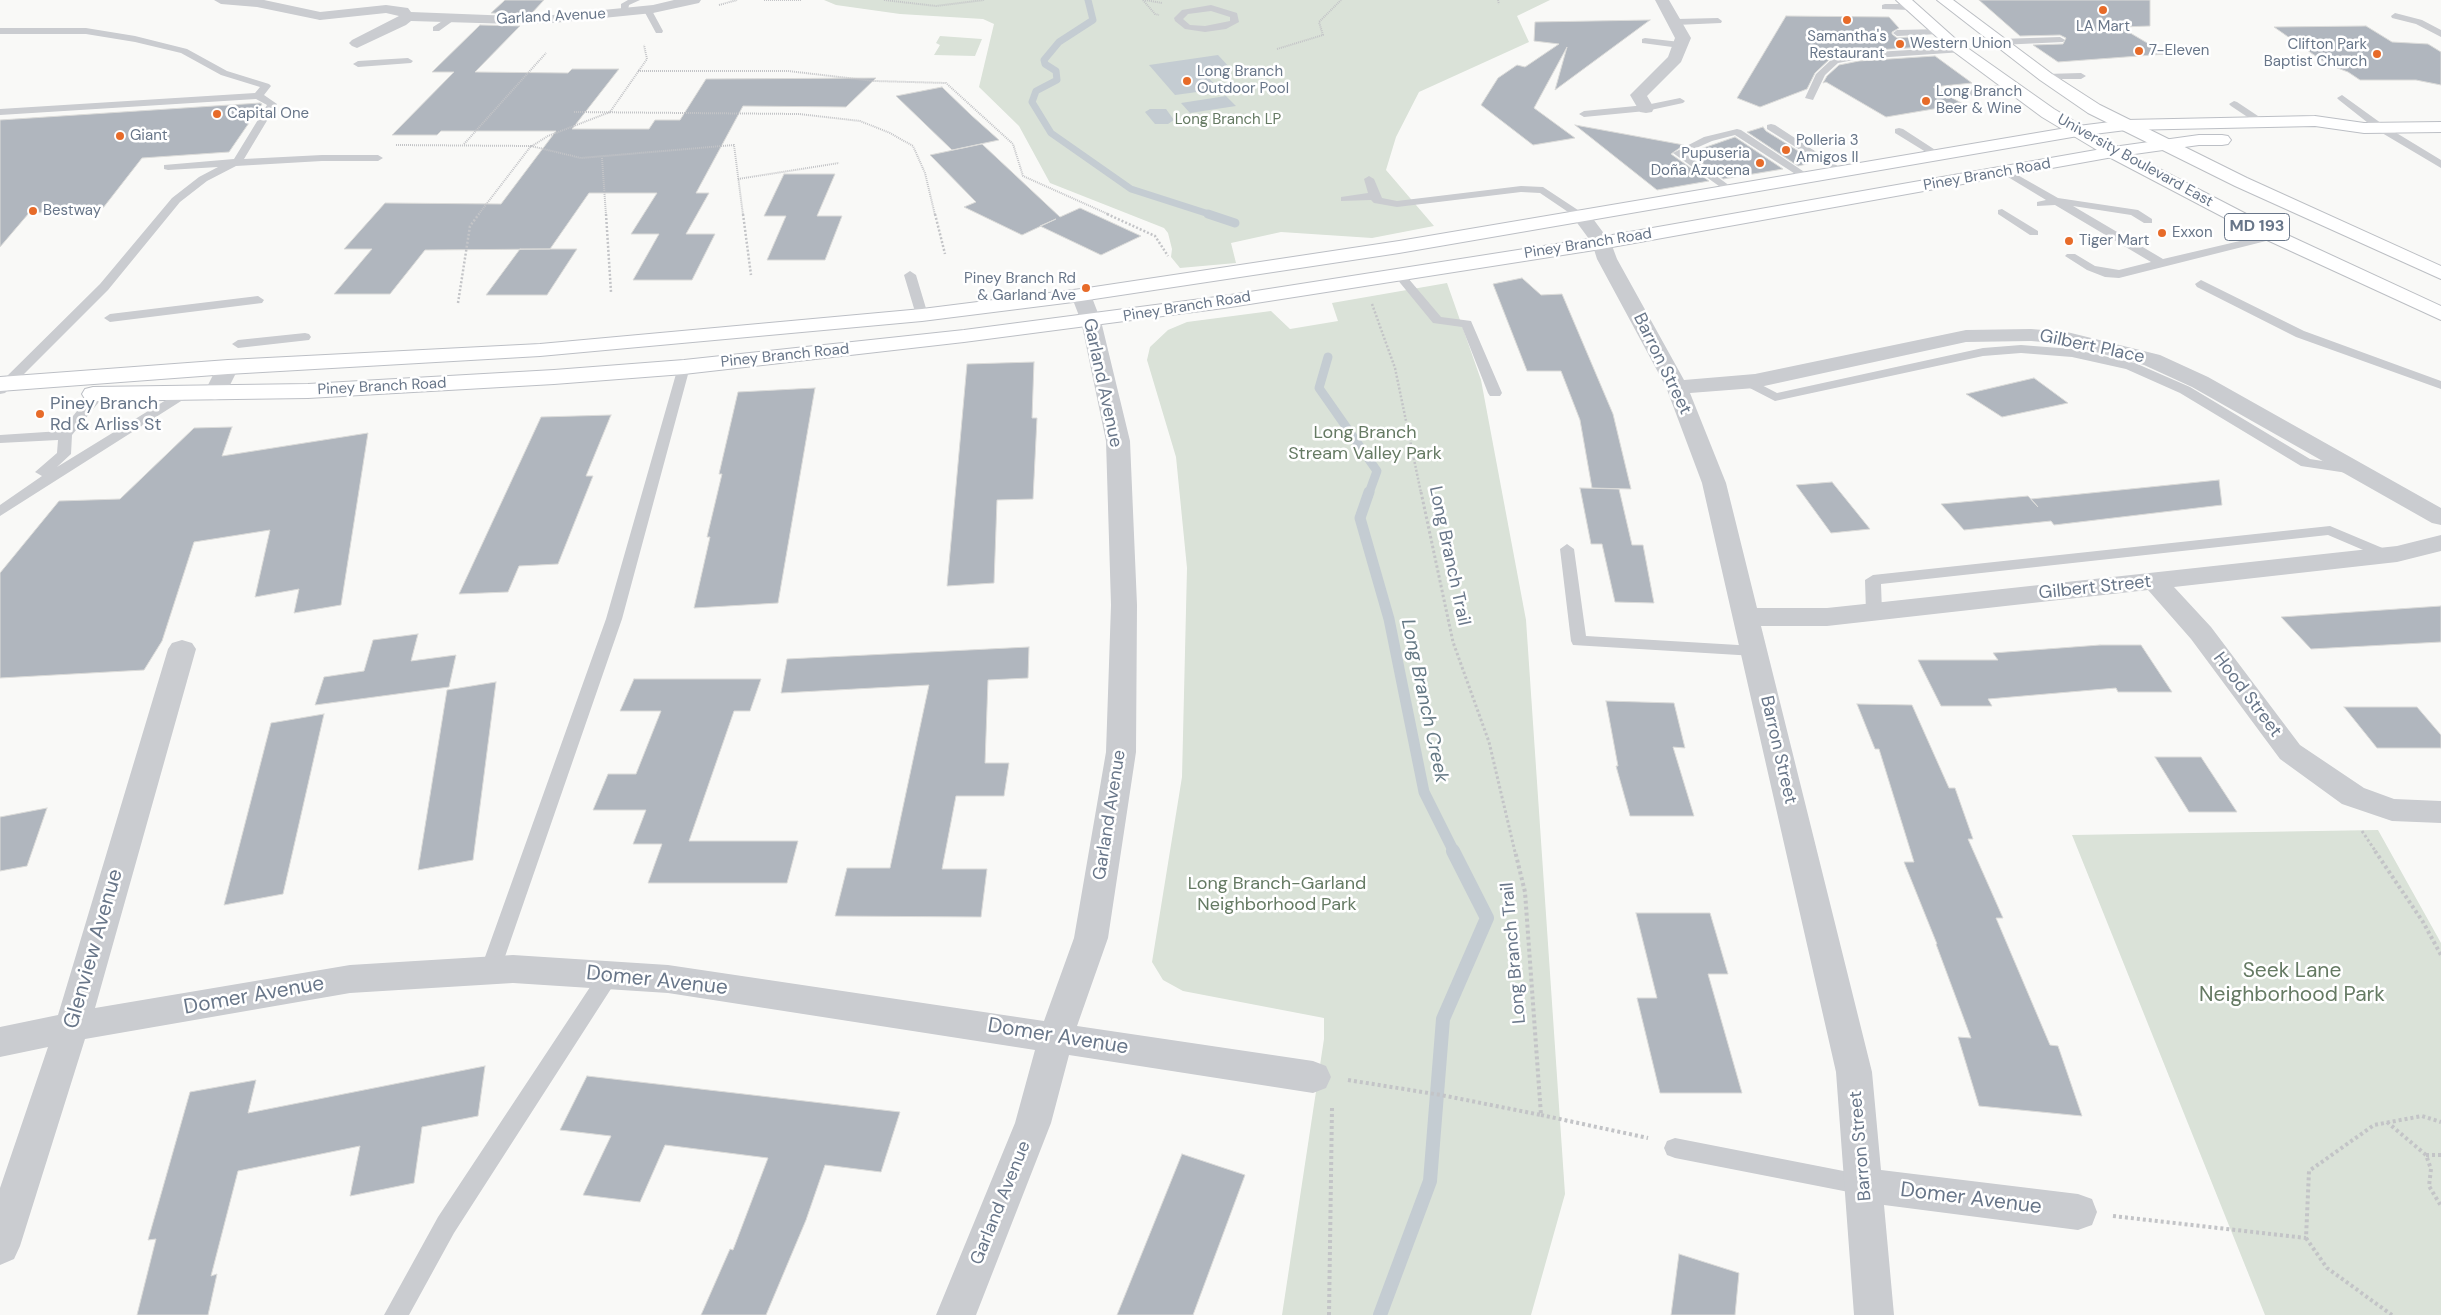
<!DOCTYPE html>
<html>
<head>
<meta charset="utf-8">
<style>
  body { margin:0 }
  canvas { display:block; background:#f9f9f7 }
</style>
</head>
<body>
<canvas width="2441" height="1315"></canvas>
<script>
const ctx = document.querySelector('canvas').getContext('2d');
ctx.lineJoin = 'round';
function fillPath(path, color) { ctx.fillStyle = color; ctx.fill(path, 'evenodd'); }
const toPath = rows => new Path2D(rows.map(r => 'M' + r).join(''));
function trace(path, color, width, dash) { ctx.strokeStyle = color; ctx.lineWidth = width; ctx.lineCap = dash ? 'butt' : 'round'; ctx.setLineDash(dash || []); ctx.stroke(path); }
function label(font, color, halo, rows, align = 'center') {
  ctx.font = font + ' "DM Sans",sans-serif'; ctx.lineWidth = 5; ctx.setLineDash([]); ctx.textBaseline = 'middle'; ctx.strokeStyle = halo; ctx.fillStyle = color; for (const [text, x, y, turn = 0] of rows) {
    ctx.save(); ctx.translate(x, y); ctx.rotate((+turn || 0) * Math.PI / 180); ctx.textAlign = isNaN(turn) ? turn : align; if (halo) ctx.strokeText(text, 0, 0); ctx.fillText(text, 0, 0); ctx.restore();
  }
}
fillPath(toPath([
  [824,0,1550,0,1517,16,1529,42,1419,92,1396,137,1386,170,1434,226,1372,238,1281,232,1231,243,1236,263,1180,268,1171,257,1172,249,1168,233,1164,228,1050,183,1019,126,979,87,994,24,983,19,900,14,836,5],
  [940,36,982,39,975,56,934,55,940,45,936,43],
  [1447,283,1481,380,1526,620,1565,1194,1531,1315,1282,1315,1324,1039,1324,1018,1183,991,1163,980,1152,962,1182,777,1187,568,1176,457,1147,360,1150,347,1168,330,1187,322,1271,311,1290,329,1338,321,1332,303],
  [2378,830,2441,943,2441,1315,2265,1315,2072,835]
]), '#dae2d8');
fillPath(toPath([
  [1218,55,1232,70,1205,74,1219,89,1175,95,1149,65],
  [1226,96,1236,106,1190,113,1181,103],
  [1150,109,1166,109,1174,120,1168,124,1155,124,1145,112]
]), '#c4ccd2');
trace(toPath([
  [1088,0,1093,20,1059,42,1044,60,1045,64,1056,71,1057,80,1036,91,1032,102,1051,133,1131,189,1212,215]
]), '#c4ccd2', 7);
trace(toPath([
  [1208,214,1235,223],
  [1328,357,1319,388,1377,471,1369,493]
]), '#c4ccd2', 9);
trace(toPath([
  [1369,492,1360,518,1389,619,1424,792,1454,852]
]), '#c4ccd2', 11);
trace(toPath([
  [1380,1315,1430,1181,1443,1019,1487,918,1453,851]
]), '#c4ccd2', 14);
const building = toPath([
  [505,0,544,0,531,14,491,13,505,0],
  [1979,0,2150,0,2150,26,2120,27,2166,54,2058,62,2033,45,2063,44,2066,38,2060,35,2020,36,1979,0],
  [1786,16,1889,17,1899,28,1892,32,1892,34,1897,38,1910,37,1924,47,1859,51,1832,57,1815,73,1807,89,1760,107,1737,98,1786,16],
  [1650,20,1555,90,1567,47,1534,108,1575,138,1533,145,1481,105,1498,78,1517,65,1525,67,1559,44,1534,41,1535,22,1650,20],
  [480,25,520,26,475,72,568,73,572,69,619,69,572,129,649,129,655,120,680,120,706,79,876,78,846,107,743,106,696,193,709,193,686,234,715,234,692,280,633,280,659,234,631,234,657,193,589,193,550,249,425,250,390,294,334,294,372,249,344,249,385,203,501,204,556,131,441,131,437,135,392,135,454,72,432,72,480,25],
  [2366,26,2392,42,2428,44,2441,52,2441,85,2416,80,2360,80,2348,72,2327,64,2274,27,2366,26],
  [1935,56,1972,83,1933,87,1963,104,1886,117,1826,82,1823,83,1827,76,1839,65,1859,61,1935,56],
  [942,87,971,115,999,140,952,150,896,96,942,87],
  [260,103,262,104,229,152,142,158,103,208,29,213,0,247,0,120,260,103],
  [1575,125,1684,145,1671,154,1709,181,1657,190,1575,125],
  [1763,127,1766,131,1816,162,1798,166,1747,132,1763,127],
  [1735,137,1783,169,1723,179,1689,153,1735,137],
  [982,144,1060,217,1080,208,1141,236,1101,255,1040,226,1056,219,1022,235,964,207,976,202,930,155,982,144],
  [784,174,835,174,817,216,842,216,825,260,767,260,786,216,764,216,784,174],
  [520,249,577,249,547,295,486,295,520,249],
  [1522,278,1541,295,1562,294,1613,414,1631,489,1592,488,1580,420,1561,371,1527,371,1493,284,1522,278],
  [1034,362,1032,418,1037,418,1033,499,997,500,994,583,947,586,967,364,1034,362],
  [2034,378,2068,403,2002,417,1966,394,2034,378],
  [815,388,778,603,694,608,710,537,707,537,722,474,719,474,738,392,815,388],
  [611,415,586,476,593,476,558,564,519,566,508,592,459,594,541,417,611,415],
  [232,427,222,456,368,433,341,605,294,613,299,589,255,597,270,530,194,542,162,641,144,670,0,678,0,573,59,501,120,499,194,428,232,427],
  [2219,480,2222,505,2054,525,2051,521,1964,530,1941,504,2028,496,2038,507,2031,499,2219,480],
  [1832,482,1870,529,1831,533,1796,485,1832,482],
  [1580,488,1619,489,1632,545,1643,545,1654,603,1615,602,1602,544,1591,544,1580,488],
  [2441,606,2441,642,2311,649,2281,617,2441,606],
  [418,634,411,661,456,655,449,687,315,705,324,677,364,671,373,640,418,634],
  [2100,645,2141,645,2172,692,2118,692,2116,688,1988,699,1992,706,1941,706,1918,660,1998,660,1993,653,2100,645],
  [1029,647,1028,678,988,680,985,763,1009,763,1004,796,956,796,942,869,987,869,981,917,835,916,847,868,890,868,929,685,781,693,787,659,1029,647],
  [634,679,761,679,750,711,734,711,689,841,798,841,787,883,648,883,662,844,633,844,646,810,593,810,608,774,636,774,661,711,620,711,634,679],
  [496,682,473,860,418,870,447,690,496,682],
  [1606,701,1674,703,1685,748,1673,747,1694,816,1630,816,1616,766,1618,766,1606,701],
  [1857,704,1912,705,1949,788,1955,788,1973,839,1968,839,2003,918,1996,918,2050,1045,2058,1046,2082,1116,1979,1106,1958,1037,1971,1038,1936,944,1937,944,1904,862,1914,862,1879,749,1875,749,1857,704],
  [2344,707,2417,707,2441,735,2441,748,2377,748,2344,707],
  [324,714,283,894,224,905,271,723,324,714],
  [2155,757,2201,757,2237,812,2189,812,2155,757],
  [47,808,27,866,0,871,0,817,47,808],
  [1636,913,1710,913,1728,974,1708,974,1742,1093,1660,1093,1637,998,1657,998,1636,913],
  [485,1066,478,1116,422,1127,414,1183,350,1196,360,1146,238,1171,211,1276,217,1274,208,1315,137,1315,156,1239,148,1240,190,1092,256,1080,248,1113,485,1066],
  [587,1076,900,1112,881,1172,825,1165,806,1220,766,1315,701,1315,730,1249,733,1250,768,1158,665,1145,640,1202,583,1195,611,1136,560,1130,587,1076],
  [1182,1154,1245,1175,1193,1315,1117,1315,1182,1154],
  [1679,1254,1739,1273,1735,1315,1671,1315,1679,1254]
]);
fillPath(building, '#b0b6be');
trace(building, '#dbdbd9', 1);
const secondary = toPath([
  [2315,116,2364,123,2441,122,2441,132,2364,133,2315,126,2126,130,2078,136,1399,253,1081,301,922,321,540,356,228,374,0,391,0,377,228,360,540,344,922,309,1081,289,1399,241,2078,126,2126,120,2315,116],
  [2199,135,2222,135,2228,136,2231,140,2228,144,2222,145,2199,145,2113,157,1601,249,1224,308,964,342,684,374,554,384,308,398,93,401,85,399,82,394,85,389,93,387,308,384,554,370,684,360,964,330,1224,296,1601,237,2113,147,2199,135]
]);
const primary = toPath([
  [1896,0,1912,0,1959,42,2054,109,2119,148,2281,232,2441,306,2441,320,2267,240,2107,156,2042,117,1949,48,1896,0],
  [1937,0,1953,0,2052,74,2100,105,2247,178,2441,266,2441,279,2235,186,2088,113,2040,80,1937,0]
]);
trace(secondary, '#bcbfc5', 2);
trace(primary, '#bcbfc4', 2);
trace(toPath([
  [764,0,801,0],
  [884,0,936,6,984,0],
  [1143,0,1155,14,1159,15],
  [1145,0,1162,3],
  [1498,0,1499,4],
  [719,5,737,0],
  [1277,49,1323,35,1319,22,1341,0],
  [638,71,788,71,874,81,946,83,1013,144,1023,176,1110,215],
  [574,112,799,114,860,121,890,133,913,146,925,173,935,215],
  [464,144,546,53],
  [396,145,531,146,478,215],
  [531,146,581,158,734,145,743,215],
  [532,146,548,136,610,112,647,59,644,45],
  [602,158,606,215],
  [738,179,839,163]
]), '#c3c4c7', 2, [1, 1]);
trace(toPath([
  [606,214,611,292],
  [743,214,751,275],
  [935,214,945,254],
  [1107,214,1155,236,1168,256],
  [458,303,470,226,479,214],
  [1372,304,1395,368,1421,493]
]), '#c3c4c7', 2.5, [2, 2]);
trace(toPath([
  [1421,492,1453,642,1489,742,1515,852],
  [2362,831,2376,852]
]), '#c3c4c7', 3, [2.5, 2.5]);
trace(toPath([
  [2375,851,2423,922,2441,955],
  [1348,1080,1441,1095,1541,1115,1525,892,1515,851],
  [1541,1115,1648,1138],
  [2387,1122,2426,1155,2431,1169,2429,1186,2441,1206],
  [2426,1155,2441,1155],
  [2113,1216,2306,1238,2309,1171,2374,1125,2422,1116,2441,1122],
  [2306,1238,2327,1268,2392,1315],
  [1329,1315,1332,1107]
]), '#c3c4c7', 4, [3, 3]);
fillPath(toPath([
  [628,0,640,0,629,5,627,15,621,15,621,4,628,0],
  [1885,4,1911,4,1915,7,1911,10,1882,9,1882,5,1885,4],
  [1211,5,1237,13,1239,22,1226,29,1205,32,1185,29,1175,21,1174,18,1182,10,1211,5],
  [1211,11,1230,17,1230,21,1205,26,1190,25,1183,19,1188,14,1211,11],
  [644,7,650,7,663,31,662,33,656,33,643,9,644,7],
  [2395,13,2422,20,2441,30,2441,37,2416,24,2392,18,2391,16,2395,13],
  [450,16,457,18,439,31,433,31,433,27,450,16],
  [1718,18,1722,21,1721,23,1676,25,1672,22,1676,19,1718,18],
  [0,28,86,28,135,36,187,49,227,71,269,84,271,86,264,95,277,104,244,159,322,155,378,155,383,158,378,161,322,161,236,166,207,181,180,202,108,290,5,393,0,394,0,383,100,284,172,198,199,177,218,167,168,170,164,169,164,165,234,159,267,105,256,99,0,115,0,109,255,93,260,87,221,75,181,53,135,42,86,34,0,34,0,28],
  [1942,29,1942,33,1939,34,1897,36,1893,33,1897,30,1942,29],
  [2060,37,2065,40,2063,42,2000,45,1995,42,2000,39,2060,37],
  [1645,38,1680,42,1685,45,1680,48,1642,43,1642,39,1645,38],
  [1960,47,1963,48,1963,52,1859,59,1838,63,1825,75,1813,100,1805,98,1816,74,1832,59,1859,53,1960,47],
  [408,58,413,61,411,63,358,67,353,64,358,61,408,58],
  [2046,74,2081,73,2086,76,2081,79,2043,79,2043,75,2046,74],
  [2011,83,2014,84,2014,88,1969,96,1964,93,1969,90,2011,83],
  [2342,95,2385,126,2441,160,2441,168,2377,130,2339,100,2337,98,2342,95],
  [1680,98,1685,101,1683,103,1646,111,1584,117,1579,114,1584,111,1646,105,1680,98],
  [2234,101,2237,102,2267,122,2258,124,2231,106,2229,104,2234,101],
  [1771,124,1775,125,1847,172,1846,174,1838,174,1767,129,1767,125,1771,124],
  [1899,128,1903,129,1943,155,1942,157,1934,157,1895,133,1895,129,1899,128],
  [1737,129,1741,130,1812,177,1811,179,1803,179,1735,135,1712,141,1685,153,1734,189,1735,191,1730,194,1673,153,1704,137,1737,129],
  [2007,169,2058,198,2138,210,2152,219,2152,223,2144,223,2131,215,2073,206,2163,259,2274,233,2280,236,2278,238,2119,278,2105,277,2087,270,2065,256,2067,254,2075,254,2095,266,2119,270,2151,262,2055,205,2037,206,2037,202,2046,200,2003,174,2003,170,2007,169],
  [1369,176,1374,179,1382,198,1397,201,1521,186,1543,187,1587,216,1581,219,1577,218,1540,193,1521,192,1397,207,1374,203,1371,200,1341,201,1341,197,1368,193,1364,179,1369,176],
  [2002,209,2038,231,2038,235,2030,235,1998,214,1998,210,2002,209],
  [1398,269,1402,271,1441,317,1471,321,1502,393,1500,396,1490,396,1488,393,1462,327,1433,323,1392,273,1398,269],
  [910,271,916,275,928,315,926,318,918,318,916,315,904,275,910,271],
  [2201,280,2304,331,2441,381,2441,389,2296,337,2197,287,2195,284,2201,280],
  [258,296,264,300,262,303,110,322,104,318,110,314,258,296],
  [305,333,309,334,311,337,309,340,238,348,232,344,238,340,305,333],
  [2021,345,2072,349,2135,363,2190,387,2310,459,2354,466,2361,470,2354,474,2301,466,2180,393,2126,369,2072,357,2021,353,1983,356,1775,401,1738,382,1740,379,1750,379,1777,393,1983,348,2021,345],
  [684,363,690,367,622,619,500,971,497,977,490,979,483,977,480,971,606,619,678,367,684,363],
  [184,389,189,390,191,393,189,396,0,516,0,505,42,476,35,472,57,453,58,440,0,443,0,435,61,431,93,391,103,391,105,394,103,397,72,435,71,454,57,467,184,389],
  [2330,526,2392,552,2395,555,2392,558,2382,558,2328,535,1881,584,1882,612,1880,616,1874,617,1868,616,1866,612,1865,580,1873,575,2330,526],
  [1567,544,1574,549,1586,636,1755,646,1761,647,1763,651,1761,655,1755,656,1573,645,1571,641,1560,549,1567,544],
  [609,967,616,969,619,975,616,981,454,1233,409,1315,384,1315,438,1217,602,969,609,967],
  [1675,1138,1864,1175,1872,1178,1875,1185,1872,1192,1864,1195,1675,1158,1667,1155,1664,1148,1667,1141,1675,1138]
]), '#caccd0');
fillPath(toPath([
  [674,0,701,0,699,3,653,13,553,23,513,24,411,21,406,25,357,48,352,46,349,43,352,40,399,16,386,13,320,20,313,16,320,12,386,5,408,8,411,12,513,16,553,15,653,5,674,0],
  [1655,0,1669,0,1691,38,1681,62,1647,96,1654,108,1652,112,1646,113,1640,112,1630,95,1668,57,1675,38,1655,0],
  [1581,210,1588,212,1611,243,1617,259,1684,380,1755,374,1966,330,2031,329,2067,332,2160,355,2208,377,2441,508,2441,525,2432,523,2192,387,2144,365,2066,344,2031,341,1966,342,1755,388,1690,393,1726,483,1757,608,1827,608,1874,603,2397,546,2441,535,2441,551,2397,562,2174,587,2211,627,2300,745,2364,788,2394,799,2441,801,2441,823,2392,821,2342,804,2280,759,2191,639,2148,590,1827,626,1761,626,1872,1072,1881,1170,2078,1194,2092,1199,2097,1212,2092,1225,2078,1230,1884,1205,1894,1315,1854,1315,1836,1072,1702,483,1666,387,1597,259,1592,243,1572,216,1574,212,1581,210],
  [1081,289,1088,291,1091,295,1101,321,1130,441,1137,605,1136,752,1108,938,1077,1026,1313,1061,1326,1066,1331,1077,1326,1088,1313,1093,1069,1055,1051,1123,976,1315,936,1315,1015,1123,1035,1050,668,993,513,983,350,993,85,1039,20,1246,14,1259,0,1265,0,1188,48,1047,0,1057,0,1027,58,1015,168,649,172,643,182,640,192,643,196,649,95,1008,350,965,513,955,668,965,1044,1021,1074,938,1106,752,1111,605,1106,441,1081,321,1071,295,1074,291,1081,289]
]), '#caccd0');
fillPath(toPath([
  [214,0,264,0,325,13,327,16,320,20,257,7,221,4,214,0],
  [228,360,236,362,239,367,226,393,223,398,215,400,207,398,204,393,217,367,220,362,228,360]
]), '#caccd0');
fillPath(secondary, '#fff');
fillPath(primary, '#fff');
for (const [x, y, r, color] of [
  [2103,10,5,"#e76b29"],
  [1847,20,5,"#e76b29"],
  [1900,44,5,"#e76b29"],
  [2139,51,5,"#e76b29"],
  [2377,54,5,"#e76b29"],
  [1187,81,5,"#e76b29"],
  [1926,101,5,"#e76b29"],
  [217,114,5,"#e76b29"],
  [120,136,5,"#e76b29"],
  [1786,150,5,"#e76b29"],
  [1760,163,5,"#e76b29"],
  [33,211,5,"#e76b29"],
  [2162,233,5,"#e76b29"],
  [2069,241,5,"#e76b29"],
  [1086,288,5,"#e76b29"],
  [40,414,5,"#e76b29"]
]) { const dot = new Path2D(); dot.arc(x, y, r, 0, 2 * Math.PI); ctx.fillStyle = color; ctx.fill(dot); trace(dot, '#fff', 2); }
label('15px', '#687689', '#fff', [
  ["Garland Avenue",551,17,-3],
  ["University Boulevard East",2135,161,29],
  ["Piney Branch Road",1987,175,-10],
  ["Piney Branch Road",1588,244,-9],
  ["Piney Branch Road",1187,307,-9],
  ["Piney Branch Road",785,356,-6],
  ["Piney Branch Road",382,387,-3]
]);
label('15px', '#687689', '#fff', [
  ["LA Mart",2103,27,"center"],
  ["Samantha's",1847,37,"center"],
  ["Restaurant",1847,54,"center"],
  ["Western Union",1910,44],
  ["Clifton Park",2367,45,"right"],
  ["Baptist Church",2367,62,"right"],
  ["7-Eleven",2149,51],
  ["Long Branch",1197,72],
  ["Outdoor Pool",1197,89],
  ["Long Branch",1936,92],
  ["Beer & Wine",1936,109],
  ["Capital One",227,114],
  ["Giant",130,136],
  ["Polleria 3",1796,141],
  ["Amigos II",1796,158],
  ["Pupuseria",1750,154,"right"],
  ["Doña Azucena",1750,171,"right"],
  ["Bestway",43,211],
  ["Exxon",2172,233],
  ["Tiger Mart",2079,241],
  ["Piney Branch Rd",1076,279,"right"],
  ["& Garland Ave",1076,296,"right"]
], 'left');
label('15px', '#657a63', '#fff', [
  ["Long Branch LP",1228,120]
]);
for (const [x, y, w] of [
  [2257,227,65]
]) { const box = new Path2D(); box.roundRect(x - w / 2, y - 13.5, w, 27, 4); ctx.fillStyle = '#fff'; ctx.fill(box); trace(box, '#687689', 1); }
label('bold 16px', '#687689', null, [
  ["MD 193",2257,227]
]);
label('18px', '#687689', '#fff', [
  ["Gilbert Place",2092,347,12],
  ["Barron Street",1662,364,64],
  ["Garland Avenue",1102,383,78],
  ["Long Branch Trail",1449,556,78],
  ["Gilbert Street",2095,588,-6],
  ["Hood Street",2247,695,53],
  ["Barron Street",1778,750,77],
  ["Garland Avenue",1110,815,-81],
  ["Long Branch Trail",1514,953,-95],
  ["Barron Street",1861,1146,-95],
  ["Garland Avenue",1001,1203,-68]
]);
label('18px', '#687689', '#fff', [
  ["Piney Branch",50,404],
  ["Rd & Arliss St",50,425]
], 'left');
label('18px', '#657a63', '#fff', [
  ["Long Branch",1365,433],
  ["Stream Valley Park",1365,454],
  ["Long Branch-Garland",1277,884],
  ["Neighborhood Park",1277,905]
]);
label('italic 19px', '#637783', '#fff', [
  ["Long Branch Creek",1424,701,78]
]);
label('21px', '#687689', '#fff', [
  ["Glenview Avenue",94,949,-74],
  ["Domer Avenue",657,981,6],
  ["Domer Avenue",254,996,-10],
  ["Domer Avenue",1058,1037,9],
  ["Domer Avenue",1971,1199,7]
]);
label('21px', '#657a63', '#fff', [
  ["Seek Lane",2292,971],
  ["Neighborhood Park",2292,995]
]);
</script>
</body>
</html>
